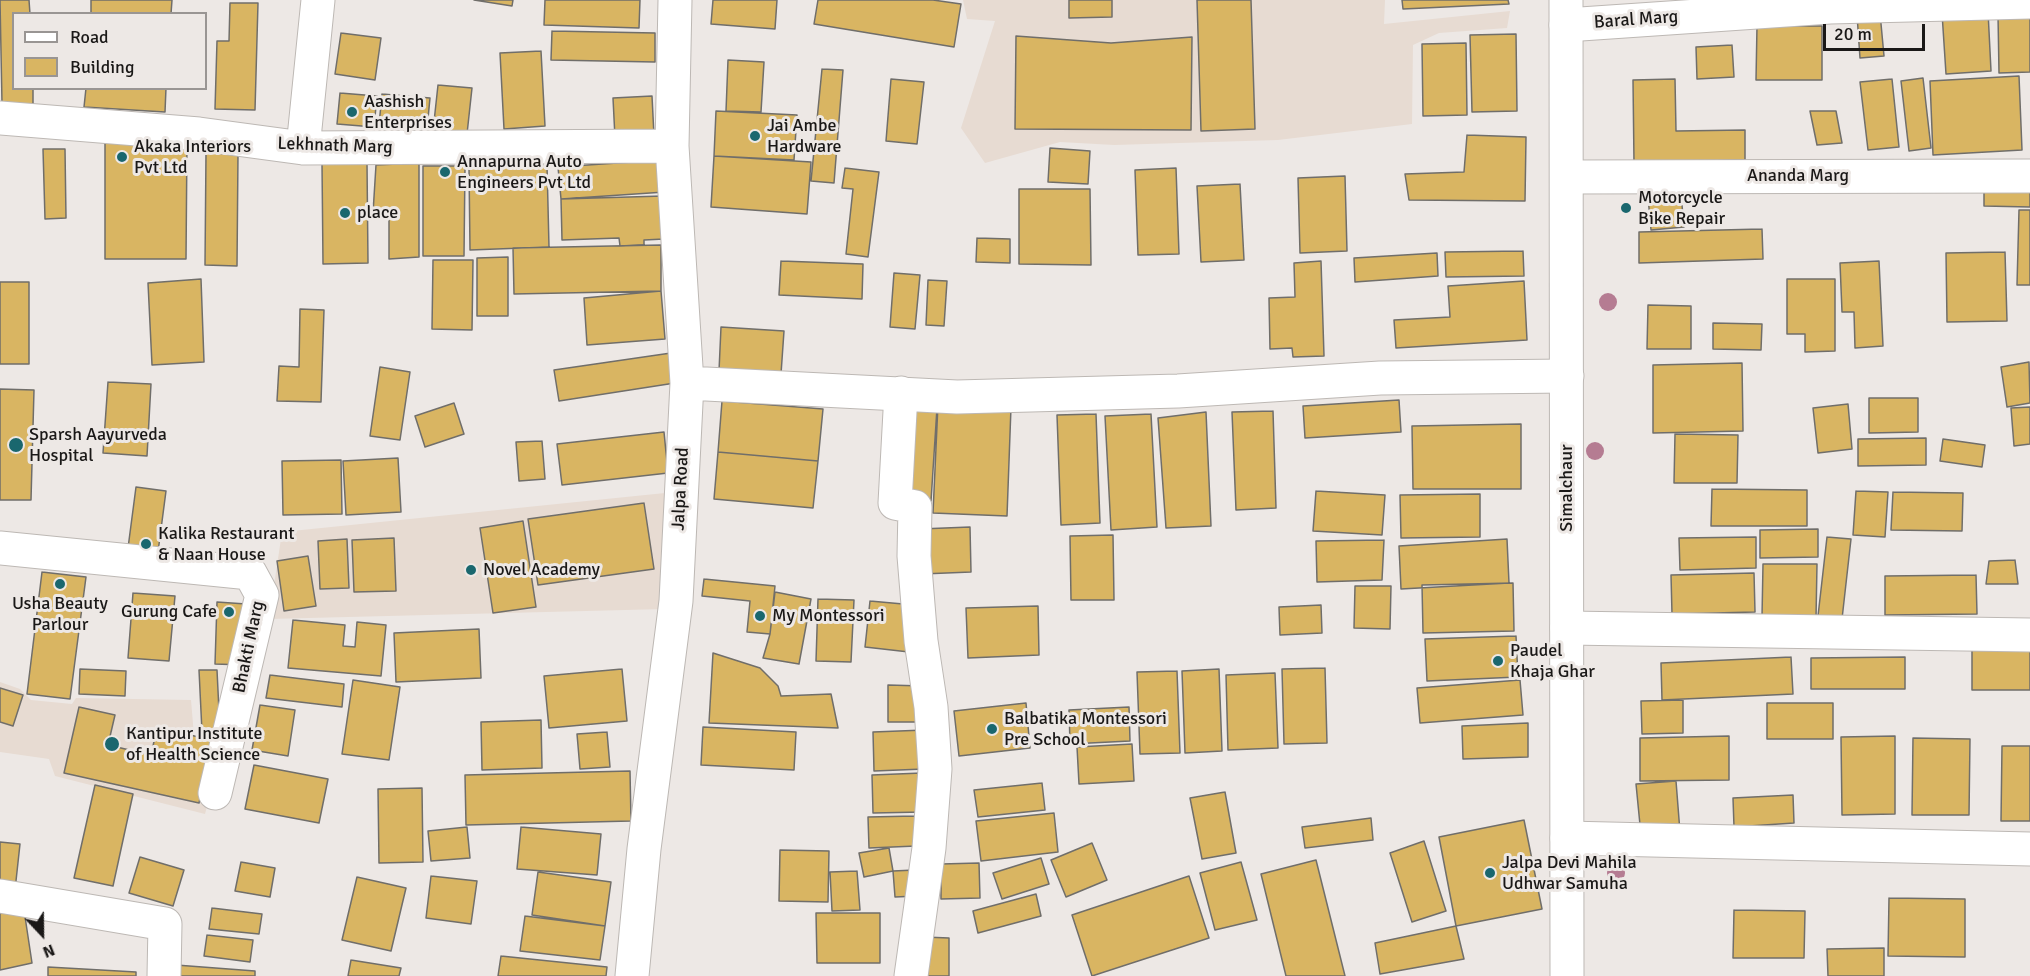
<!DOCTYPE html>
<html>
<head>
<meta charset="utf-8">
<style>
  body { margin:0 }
  #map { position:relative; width:2030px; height:976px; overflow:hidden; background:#ede8e5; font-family:Signika,sans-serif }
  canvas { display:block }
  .legend { position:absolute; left:12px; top:12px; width:195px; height:78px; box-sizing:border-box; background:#ede8e5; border:2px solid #999593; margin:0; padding:8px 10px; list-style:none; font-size:18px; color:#1a1817 }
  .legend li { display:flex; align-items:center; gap:12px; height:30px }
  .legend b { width:30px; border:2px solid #999593 }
  .north { position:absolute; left:12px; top:904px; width:60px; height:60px; -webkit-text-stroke:4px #ede8e5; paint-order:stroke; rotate:158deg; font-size:16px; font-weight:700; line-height:24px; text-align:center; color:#1a1817 }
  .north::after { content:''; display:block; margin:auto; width:21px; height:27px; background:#1a1817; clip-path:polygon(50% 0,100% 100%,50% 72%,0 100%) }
  .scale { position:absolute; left:1823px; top:24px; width:102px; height:27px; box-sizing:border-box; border:3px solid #1a1817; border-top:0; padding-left:8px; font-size:18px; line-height:21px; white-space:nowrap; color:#1a1817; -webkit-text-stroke:4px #ede8e5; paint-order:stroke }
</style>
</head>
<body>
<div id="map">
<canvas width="2030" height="976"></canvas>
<ul class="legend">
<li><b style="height:8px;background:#fff"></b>Road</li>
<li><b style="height:16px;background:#d9b562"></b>Building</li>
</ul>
<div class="north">N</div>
<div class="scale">20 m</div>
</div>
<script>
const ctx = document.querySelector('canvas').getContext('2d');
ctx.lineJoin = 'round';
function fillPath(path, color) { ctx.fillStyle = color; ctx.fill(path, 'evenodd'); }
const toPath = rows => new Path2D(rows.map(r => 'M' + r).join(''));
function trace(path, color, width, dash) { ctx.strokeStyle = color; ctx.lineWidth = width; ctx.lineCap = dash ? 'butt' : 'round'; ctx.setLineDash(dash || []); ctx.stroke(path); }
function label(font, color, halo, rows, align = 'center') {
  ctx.font = font + ' Signika,sans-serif'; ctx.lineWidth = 6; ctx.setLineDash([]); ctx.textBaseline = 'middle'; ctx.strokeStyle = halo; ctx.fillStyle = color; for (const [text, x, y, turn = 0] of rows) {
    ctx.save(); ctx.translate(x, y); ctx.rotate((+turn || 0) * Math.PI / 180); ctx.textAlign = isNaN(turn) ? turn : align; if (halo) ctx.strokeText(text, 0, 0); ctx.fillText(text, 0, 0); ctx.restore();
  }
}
fillPath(toPath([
  [963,0,1385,0,1384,24,1510,11,1507,28,1439,33,1413,45,1412,124,1278,140,1114,145,1060,142,985,163,961,128,995,21,967,19],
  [665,493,665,609,269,619,282,532],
  [0,682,20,689,31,700,72,704,76,698,191,700,194,736,226,734,205,814,55,776,49,759,0,752]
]), '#e7dbd2');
const building = toPath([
  [0,0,29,0,30,14,14,14,14,88,33,88,33,105,2,103,0,0],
  [91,0,172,0,171,14,91,14,91,0],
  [474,0,513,0,512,6,474,0],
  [545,0,640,0,639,28,544,25,545,0],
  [713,0,777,0,775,29,711,24,713,0],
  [818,0,933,0,961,4,954,47,814,24,818,0],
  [1069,0,1112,0,1112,17,1069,18,1069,0],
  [1197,0,1251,0,1255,129,1201,131,1197,0],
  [1402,0,1508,0,1509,4,1403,9,1402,0],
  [230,3,258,3,255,110,215,109,217,41,229,41,230,3],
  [1988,11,1991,71,1946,74,1942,13,1988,11],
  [1880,13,1884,56,1860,58,1857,15,1880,13],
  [2030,14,2030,72,1999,73,1998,15,2030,14],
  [1757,26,1822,26,1822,80,1756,80,1757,26],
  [552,31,655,33,655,62,551,60,552,31],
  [341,33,381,38,375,80,335,74,341,33],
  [1516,34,1517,111,1472,112,1470,35,1516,34],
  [1016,36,1111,43,1192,37,1191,130,1015,129,1016,36],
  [1466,43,1467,115,1423,116,1422,44,1466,43],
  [1732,45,1734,77,1697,79,1696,47,1732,45],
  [541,51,545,126,504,129,500,53,541,51],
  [728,60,764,62,761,112,726,111,728,60],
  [822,69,843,70,834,183,811,181,822,69],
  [2019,76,2022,150,1933,155,1930,81,2019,76],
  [1923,78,1931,148,1909,151,1901,81,1923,78],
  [891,79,924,82,917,144,886,141,891,79],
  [1675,79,1676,131,1745,130,1745,160,1634,163,1633,80,1675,79],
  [1892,79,1899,147,1868,150,1860,82,1892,79],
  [438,85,472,88,467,134,433,131,438,85],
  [86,88,166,88,165,112,84,107,86,88],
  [340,93,377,96,374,127,337,124,340,93],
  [382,94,430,98,427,129,379,125,382,94],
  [652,96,654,136,615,138,613,98,652,96],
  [716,111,797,115,794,160,714,156,716,111],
  [1810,111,1836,111,1842,143,1817,145,1810,111],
  [1467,135,1526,137,1525,201,1409,200,1405,174,1464,172,1467,135],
  [105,139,187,140,186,259,105,259,105,139],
  [1050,148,1090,151,1088,184,1048,182,1050,148],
  [43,149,65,149,66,218,45,219,43,149],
  [206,153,238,154,237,266,205,265,206,153],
  [714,156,811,162,807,214,711,207,714,156],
  [662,160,665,192,561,199,558,167,662,160],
  [322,163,367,163,368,263,323,264,322,163],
  [419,163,419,257,389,259,389,212,373,213,376,165,419,163],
  [547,165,549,247,470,250,469,167,547,165],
  [423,166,465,166,464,256,423,256,423,166],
  [845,168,879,172,868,257,846,254,853,189,842,188,845,168],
  [1176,168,1179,254,1138,255,1135,170,1176,168],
  [1345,176,1347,251,1300,253,1298,178,1345,176],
  [1984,182,2030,182,2030,207,1984,206,1984,182],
  [1680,183,1684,227,1651,230,1647,186,1680,183],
  [1240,184,1244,260,1201,262,1197,186,1240,184],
  [1019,189,1090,189,1091,265,1019,264,1019,189],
  [663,196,664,239,644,240,644,245,620,246,619,238,562,240,561,199,663,196],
  [2019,210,2030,210,2030,285,2017,285,2019,210],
  [1762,229,1763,259,1639,263,1639,232,1762,229],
  [977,238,1010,239,1010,263,976,262,977,238],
  [661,245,661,291,514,294,513,248,661,245],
  [1523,251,1524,276,1446,277,1445,252,1523,251],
  [2005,252,2007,321,1947,322,1946,253,2005,252],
  [1437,253,1438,276,1355,282,1354,258,1437,253],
  [508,257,508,316,477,316,477,258,508,257],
  [433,260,473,260,472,330,432,329,433,260],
  [781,261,863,264,862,299,779,295,781,261],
  [1321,261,1324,356,1293,357,1292,348,1270,349,1269,298,1295,297,1294,263,1321,261],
  [1879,261,1883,346,1855,348,1854,312,1842,312,1840,263,1879,261],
  [894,273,920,275,915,329,890,327,894,273],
  [201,279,204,362,152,365,148,283,201,279],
  [1787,279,1835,279,1835,351,1805,352,1805,334,1787,334,1787,279],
  [928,280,947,281,944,326,926,325,928,280],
  [1524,281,1527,340,1396,348,1394,320,1450,317,1448,286,1524,281],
  [0,282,29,282,29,364,0,364,0,282],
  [661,291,665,339,587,345,584,298,661,291],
  [1648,305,1691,306,1691,349,1647,349,1648,305],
  [300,309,324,310,321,402,277,401,279,366,299,367,300,309],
  [1713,323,1762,324,1761,350,1713,349,1713,323],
  [721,327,784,331,781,374,719,371,721,327],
  [671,353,675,383,559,401,554,370,671,353],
  [2029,362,2030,403,2007,407,2001,367,2029,362],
  [1742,363,1743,431,1653,433,1653,365,1742,363],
  [380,367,410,372,400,440,370,436,380,367],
  [108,382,151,384,147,456,103,453,108,382],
  [0,389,34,390,31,500,0,500,0,389],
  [1869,398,1918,398,1918,432,1869,433,1869,398],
  [1399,400,1401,432,1305,438,1303,406,1399,400],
  [722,401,823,409,818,461,718,452,722,401],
  [454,403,464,434,425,447,415,416,454,403],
  [938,404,1011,407,1007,516,933,513,938,404],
  [1848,404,1852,449,1818,453,1813,408,1848,404],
  [905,406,937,408,931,501,899,499,905,406],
  [2030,407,2030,444,2014,446,2011,408,2030,407],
  [1273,411,1276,508,1236,510,1232,412,1273,411],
  [1206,412,1211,526,1166,528,1158,418,1206,412],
  [1096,414,1100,523,1061,525,1057,415,1096,414],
  [1151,414,1157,527,1111,530,1105,416,1151,414],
  [1521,424,1521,489,1413,489,1412,426,1521,424],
  [664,432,668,473,562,485,557,444,664,432],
  [1675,434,1738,435,1737,483,1674,483,1675,434],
  [1926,438,1926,465,1858,466,1858,439,1926,438],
  [1943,439,1985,445,1982,467,1940,461,1943,439],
  [542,441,545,479,519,481,516,442,542,441],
  [718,452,818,461,813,508,714,499,718,452],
  [398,458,401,512,346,515,343,461,398,458],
  [341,460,342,514,283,515,282,461,341,460],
  [136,487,166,491,158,552,128,548,136,487],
  [1712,489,1807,490,1807,526,1711,526,1712,489],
  [1316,491,1385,495,1382,535,1313,531,1316,491],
  [1856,491,1888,492,1885,537,1853,535,1856,491],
  [1893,492,1963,493,1962,531,1891,530,1893,492],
  [1480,494,1480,537,1401,538,1400,495,1480,494],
  [644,503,654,569,538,585,528,519,644,503],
  [523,521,536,607,493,613,480,528,523,521],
  [970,527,971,572,922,574,920,529,970,527],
  [1818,529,1818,557,1760,558,1760,530,1818,529],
  [1113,535,1114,600,1071,600,1070,536,1113,535],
  [1756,537,1756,568,1680,570,1679,538,1756,537],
  [1827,537,1851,539,1842,619,1818,616,1827,537],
  [394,538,396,591,354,592,352,540,394,538],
  [347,539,349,588,320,589,318,541,347,539],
  [1507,539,1509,583,1401,589,1399,546,1507,539],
  [1384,540,1382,580,1317,582,1316,541,1384,540],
  [308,556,316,606,284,611,277,561,308,556],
  [2015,560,2018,584,1986,584,1989,561,2015,560],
  [1763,564,1817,564,1816,618,1762,617,1763,564],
  [42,572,86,577,70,699,27,694,42,572],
  [1754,573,1755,612,1672,614,1671,575,1754,573],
  [1976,575,1977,614,1885,615,1885,576,1976,575],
  [704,579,775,586,770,634,747,632,750,601,702,596,704,579],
  [1513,583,1514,631,1423,633,1422,585,1513,583],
  [1355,586,1391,586,1390,629,1354,628,1355,586],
  [775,592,811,599,799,664,763,658,770,634,775,592],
  [133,593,175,596,169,661,128,658,133,593],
  [818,599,854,600,851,662,816,661,818,599],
  [870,601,914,605,909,652,865,647,870,601],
  [217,602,246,604,244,665,215,664,217,602],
  [1321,605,1322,633,1280,635,1279,607,1321,605],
  [1038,606,1039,655,968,658,966,608,1038,606],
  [293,620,345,625,343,646,355,647,357,622,386,625,381,676,288,668,293,620],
  [479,629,481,678,396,682,394,633,479,629],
  [1516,636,1518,677,1427,681,1425,639,1516,636],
  [1972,647,2030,647,2030,690,1972,690,1972,647],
  [713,653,760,668,778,686,781,696,831,694,838,728,709,723,713,653],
  [1791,657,1793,694,1662,700,1661,663,1791,657],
  [1905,657,1905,689,1811,689,1811,658,1905,657],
  [1325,668,1327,743,1284,744,1282,669,1325,668],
  [80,669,126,671,125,696,79,694,80,669],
  [622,669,627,721,549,728,544,676,622,669],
  [1219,669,1222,751,1185,753,1182,671,1219,669],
  [199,670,217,670,220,732,202,732,199,670],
  [1177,671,1180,753,1140,754,1137,672,1177,671],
  [1275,673,1278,748,1228,750,1226,675,1275,673],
  [270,675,344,684,342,707,266,698,270,675],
  [353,680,400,687,389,760,342,754,353,680],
  [1520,680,1523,715,1420,723,1417,688,1520,680],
  [888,685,923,686,922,722,888,722,888,685],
  [0,688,23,695,13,726,0,722,0,688],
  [1683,700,1683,733,1642,734,1641,701,1683,700],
  [1026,703,1030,748,959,756,954,711,1026,703],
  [1767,703,1833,703,1833,739,1767,739,1767,703],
  [260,705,295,710,288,756,252,750,260,705],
  [79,707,115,715,108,745,151,755,157,728,213,740,199,803,64,773,79,707],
  [1129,707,1130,741,1070,744,1069,710,1129,707],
  [541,720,542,768,482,770,481,722,541,720],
  [1528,723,1528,757,1463,759,1462,726,1528,723],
  [703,727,796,732,794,770,701,765,703,727],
  [925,730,924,769,874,771,873,732,925,730],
  [607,732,610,767,580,769,577,734,607,732],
  [1729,736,1729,780,1640,781,1640,738,1729,736],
  [1895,736,1895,814,1842,815,1841,737,1895,736],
  [1913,738,1970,739,1969,815,1912,815,1913,738],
  [1132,744,1134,781,1079,784,1077,747,1132,744],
  [2002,746,2030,746,2030,821,2001,821,2002,746],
  [254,765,328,779,319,823,245,809,254,765],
  [630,771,631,821,466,825,465,775,630,771],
  [922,773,923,812,873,813,872,775,922,773],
  [1676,781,1680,832,1641,835,1636,784,1676,781],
  [1042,783,1045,810,978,817,974,790,1042,783],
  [95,785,133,794,113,886,74,878,95,785],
  [422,788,423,862,379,863,378,789,422,788],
  [1225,792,1236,853,1202,859,1190,798,1225,792],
  [1793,795,1794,823,1734,827,1733,798,1793,795],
  [1054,813,1058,852,981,861,976,821,1054,813],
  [915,816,916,846,869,848,868,817,915,816],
  [1371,818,1373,840,1305,848,1302,827,1371,818],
  [1524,820,1542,909,1456,926,1439,837,1524,820],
  [467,827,470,858,431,861,428,831,467,827],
  [521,827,601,834,597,875,517,869,521,827],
  [1424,841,1446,911,1412,922,1390,853,1424,841],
  [0,842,20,844,15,890,0,888,0,842],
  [1092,843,1107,880,1066,897,1051,860,1092,843],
  [889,848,893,871,864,877,859,853,889,848],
  [780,850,829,851,828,902,779,901,780,850],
  [140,857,184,870,173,906,129,893,140,857],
  [1041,858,1049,884,1002,899,993,873,1041,858],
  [1316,860,1345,976,1286,976,1261,874,1316,860],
  [241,862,275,868,270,897,235,891,241,862],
  [1241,862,1257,920,1215,930,1200,873,1241,862],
  [979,863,980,898,941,899,941,864,979,863],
  [915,870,917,896,895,897,893,871,915,870],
  [857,871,860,910,832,911,830,872,857,871],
  [538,872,611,882,605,926,532,915,538,872],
  [431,876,477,881,471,924,426,918,431,876],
  [1189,876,1209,938,1092,976,1072,915,1189,876],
  [357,877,406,888,391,951,342,940,357,877],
  [1036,894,1041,916,978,933,973,911,1036,894],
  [1889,898,1965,899,1965,957,1888,956,1889,898],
  [0,908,24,910,32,963,0,970,0,908],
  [212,908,262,914,259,934,209,929,212,908],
  [1734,910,1805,911,1804,958,1733,958,1734,910],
  [816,913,880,913,880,963,817,963,816,913],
  [525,916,605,926,600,960,520,951,525,916],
  [1456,926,1464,959,1380,974,1375,943,1456,926],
  [207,935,253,940,250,962,204,956,207,935],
  [924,937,949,938,949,976,924,976,924,937],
  [1884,948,1884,976,1828,976,1827,949,1884,948],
  [501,956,607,967,606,976,498,976,501,956],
  [351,960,401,968,399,976,348,976,351,960],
  [176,965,255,971,255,976,175,976,176,965],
  [48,967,136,972,136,976,48,976,48,967]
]);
fillPath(building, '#d9b562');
trace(building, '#706e6a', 1.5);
const minor = toPath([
  [1566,25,1830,7,2030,2],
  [0,118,199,134,303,148,672,146],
  [303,148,318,0],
  [1567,177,2030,176],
  [687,383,957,397,1178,391,1380,378,1567,376],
  [901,393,895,503,915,507,914,556,921,641,931,707,935,769,929,848,911,976],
  [0,548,250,573,262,595,215,793],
  [1567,628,2030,635],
  [1567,838,2030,849],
  [0,896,165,924,164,976],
  [632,976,644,849,676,601,687,383,672,146,675,0]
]);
const major = toPath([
  [1566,0,1567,976]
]);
trace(minor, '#bdb8b4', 35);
trace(major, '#bdb8b4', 35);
trace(minor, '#fff', 33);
trace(major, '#fff', 33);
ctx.fillStyle = '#b57c92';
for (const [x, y] of [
  [1608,302],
  [1595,451],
  [1616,873]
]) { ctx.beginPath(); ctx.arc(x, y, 9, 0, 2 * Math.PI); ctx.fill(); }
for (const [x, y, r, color] of [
  [352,112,6,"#1a676e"],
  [755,136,6,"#1a676e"],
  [122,157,6,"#1a676e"],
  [445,172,6,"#1a676e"],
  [1626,208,6,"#1a676e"],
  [345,213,6,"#1a676e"],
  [16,445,8,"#1a676e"],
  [146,544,6,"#1a676e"],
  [471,570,6,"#1a676e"],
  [60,584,6,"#1a676e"],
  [229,612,6,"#1a676e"],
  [760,616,6,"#1a676e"],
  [1498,661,6,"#1a676e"],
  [992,729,6,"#1a676e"],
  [112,744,8,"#1a676e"],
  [1490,873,6,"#1a676e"]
]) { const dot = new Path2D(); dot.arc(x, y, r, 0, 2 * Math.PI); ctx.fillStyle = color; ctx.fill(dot); trace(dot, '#ede8e5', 2); }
label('18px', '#1a1817', '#ede8e5', [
  ["Baral Marg",1636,20,-4],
  ["Lekhnath Marg",335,146,2],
  ["Ananda Marg",1798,176],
  ["Simalchaur",1567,488,-90],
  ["Jalpa Road",681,489,-87],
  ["Bhakti Marg",249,647,-78]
]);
label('18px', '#1a1817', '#ede8e5', [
  ["Aashish",364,102],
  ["Enterprises",364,123],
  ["Jai Ambe",767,126],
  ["Hardware",767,147],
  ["Akaka Interiors",134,147],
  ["Pvt Ltd",134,168],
  ["Annapurna Auto",457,162],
  ["Engineers Pvt Ltd",457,183],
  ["Motorcycle",1638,198],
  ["Bike Repair",1638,219],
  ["place",357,213],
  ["Sparsh Aayurveda",29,435],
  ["Hospital",29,456],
  ["Kalika Restaurant",158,534],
  ["& Naan House",158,555],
  ["Novel Academy",483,570],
  ["Usha Beauty",60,604,"center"],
  ["Parlour",60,625,"center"],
  ["Gurung Cafe",217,612,"right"],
  ["My Montessori",772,616],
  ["Paudel",1510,651],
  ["Khaja Ghar",1510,672],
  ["Balbatika Montessori",1004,719],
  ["Pre School",1004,740],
  ["Kantipur Institute",126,734],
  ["of Health Science",126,755],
  ["Jalpa Devi Mahila",1502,863],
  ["Udhwar Samuha",1502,884]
], 'left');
</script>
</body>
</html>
